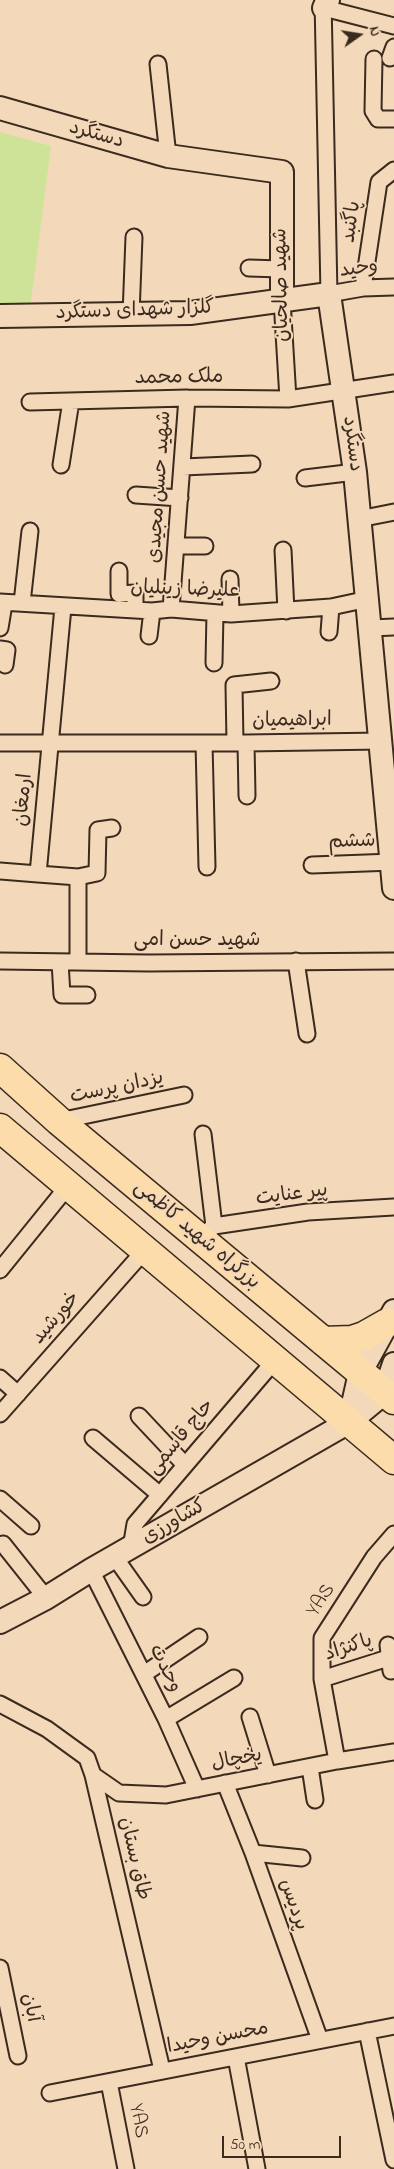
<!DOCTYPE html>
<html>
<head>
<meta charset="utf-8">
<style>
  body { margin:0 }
  #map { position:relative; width:394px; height:2169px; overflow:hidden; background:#f3d8ba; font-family:"Indie Flower",sans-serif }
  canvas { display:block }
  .north { position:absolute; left:334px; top:10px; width:50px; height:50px; -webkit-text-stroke:4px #f3d8ba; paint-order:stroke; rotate:77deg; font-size:14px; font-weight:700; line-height:20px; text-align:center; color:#3b2a1e }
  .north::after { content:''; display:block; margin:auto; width:18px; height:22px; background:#3b2a1e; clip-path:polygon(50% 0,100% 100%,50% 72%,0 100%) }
  .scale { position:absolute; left:222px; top:2136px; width:119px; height:22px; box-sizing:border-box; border:2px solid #3b2a1e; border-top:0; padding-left:6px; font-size:15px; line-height:18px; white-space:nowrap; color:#3b2a1e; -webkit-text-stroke:4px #f3d8ba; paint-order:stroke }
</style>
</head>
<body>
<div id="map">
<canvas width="394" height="2169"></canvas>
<div class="north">N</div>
<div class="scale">50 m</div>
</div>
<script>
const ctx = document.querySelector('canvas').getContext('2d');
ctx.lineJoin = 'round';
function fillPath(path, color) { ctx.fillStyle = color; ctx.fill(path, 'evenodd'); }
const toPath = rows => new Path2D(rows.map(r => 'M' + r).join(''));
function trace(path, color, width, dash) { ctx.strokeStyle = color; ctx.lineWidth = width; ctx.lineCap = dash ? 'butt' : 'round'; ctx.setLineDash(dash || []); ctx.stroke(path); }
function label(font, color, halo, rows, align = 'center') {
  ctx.font = font + ' "Indie Flower","Playpen Sans Arabic",sans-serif'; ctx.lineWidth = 4; ctx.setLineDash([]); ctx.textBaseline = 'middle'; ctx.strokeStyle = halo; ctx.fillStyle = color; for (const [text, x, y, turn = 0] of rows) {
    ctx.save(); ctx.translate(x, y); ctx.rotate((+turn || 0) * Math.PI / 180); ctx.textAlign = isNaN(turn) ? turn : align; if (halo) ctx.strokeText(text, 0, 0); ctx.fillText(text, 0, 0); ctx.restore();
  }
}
fillPath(toPath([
  [0,132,51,146,30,309,0,305]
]), '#cee398');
const street = toPath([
  [323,0,329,294,363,288,394,287],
  [324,8,394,26],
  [390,58,394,47],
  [374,59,373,111,378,119,394,119],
  [158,64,168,156],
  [249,268,281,269],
  [363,288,379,182,394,170],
  [282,300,288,399],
  [131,315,134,237],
  [30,402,187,398,288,399,394,383],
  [61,465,71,401],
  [183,467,252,464],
  [305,478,355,472],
  [136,495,180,498],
  [359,519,394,512],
  [177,546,205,546],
  [283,550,286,611],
  [119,571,119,594,135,593,135,610],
  [230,579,231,614],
  [0,602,152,611,171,609,231,614,331,607,368,599],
  [22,603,30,531],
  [63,607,38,874,78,877,78,961],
  [171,609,187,398],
  [0,628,4,604],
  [371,628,394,627],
  [329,632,331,607],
  [149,636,152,611],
  [0,649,7,650,5,665],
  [214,663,215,613],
  [0,743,246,743,382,741],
  [204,743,207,867],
  [235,743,234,685,271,681],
  [246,743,247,796],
  [312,865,393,862],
  [0,871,38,874],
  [78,877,97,873,98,830,112,828],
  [0,961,149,963,394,961],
  [296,961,307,1034],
  [60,962,62,995,87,995],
  [59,1121,184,1095],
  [203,1134,214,1226],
  [199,1239,214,1226,308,1212,394,1207],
  [0,1270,68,1186],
  [0,1378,18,1394],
  [0,1414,145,1250],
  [139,1416,185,1465],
  [93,1438,160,1495],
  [0,1499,31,1526],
  [3,1544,46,1598],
  [131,1548,135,1524,276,1359],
  [114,1556,143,1597],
  [91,1570,166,1719,197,1789],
  [388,1645,391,1671],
  [144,1674,199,1637],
  [322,1679,388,1658],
  [0,1704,47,1729,87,1758,93,1775,162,2070],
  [250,1717,268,1775],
  [166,1719,234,1678],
  [337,1761,322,1679,322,1638,374,1557,394,1534],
  [310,1767,315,1800],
  [93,1775,119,1793,166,1795,337,1761,394,1752],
  [225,1783,253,1853,320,2040],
  [253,1853,302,1858],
  [0,1968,18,2056],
  [367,2031,394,2160],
  [236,2057,257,2169],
  [109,2082,126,2169],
  [50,2093,394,2026]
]);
const secondary = toPath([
  [324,8,328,0],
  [0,108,168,156,282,172,282,300],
  [0,316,190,313,329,294,355,472,394,888],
  [349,1422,360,1373,394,1311],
  [0,1622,46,1598,91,1570,349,1422,384,1393,394,1364]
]);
const highway = toPath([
  [0,1068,59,1121,394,1400],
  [0,1128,394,1460],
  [323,1341,352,1340,364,1336,387,1323]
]);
trace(street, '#3b2a1e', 19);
trace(secondary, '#3b2a1e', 26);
trace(highway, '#3b2a1e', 31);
trace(street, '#f3d8ba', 15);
trace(secondary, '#f3d8ba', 22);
trace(highway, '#fddcac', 28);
label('20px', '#3b2a1e', '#f3d8ba', [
  ["دستگرد",96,136,16],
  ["پاگنبد",353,222,-82],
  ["وحید",359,270,-7],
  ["شهید صالحیان",283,285,-91],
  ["گلزار شهدای دستگرد",135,312,-2],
  ["ملک محمد",179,379,-1],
  ["دستگرد",351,444,83],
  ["شهید حسن مجیدی",161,487,-86],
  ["علیرضا زینلیان",185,591,2],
  ["ابراهیمیان",292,722,-1],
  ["ارمغان",25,800,-85],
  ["ششم",352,843,-2],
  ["شهید حسن امی",197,942],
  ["یزدان پرست",117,1089,-12],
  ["پیر عنایت",292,1196,-7],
  ["بزرگراه شهید کاظمی",196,1236,40],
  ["خورشید",57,1319,-49],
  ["حاج قاسمی",182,1438,-50],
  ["کشاورزی",175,1523,-30],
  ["YAS",322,1601,-57],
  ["پاکنژاد",349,1649,-18],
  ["وحدت",164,1669,64],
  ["یخچال",237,1761,-11],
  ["طاق بستان",133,1859,77],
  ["پردیس",292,1905,71],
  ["آبان",29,2008,78],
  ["محسن وحیدا",218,2039,-11],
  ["YAS",137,2121,79]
]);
</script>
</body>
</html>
